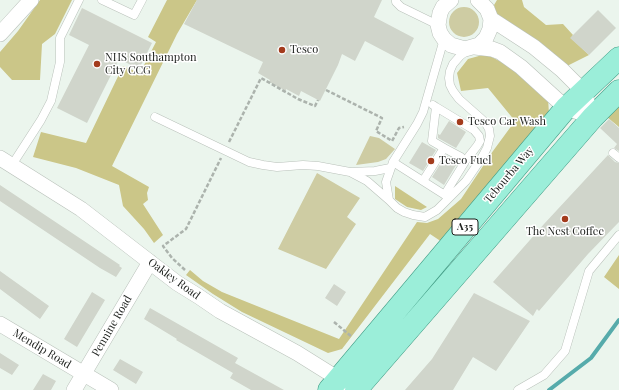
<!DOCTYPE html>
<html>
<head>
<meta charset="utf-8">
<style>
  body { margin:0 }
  canvas { display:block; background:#ebf5ed }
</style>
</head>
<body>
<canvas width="619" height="390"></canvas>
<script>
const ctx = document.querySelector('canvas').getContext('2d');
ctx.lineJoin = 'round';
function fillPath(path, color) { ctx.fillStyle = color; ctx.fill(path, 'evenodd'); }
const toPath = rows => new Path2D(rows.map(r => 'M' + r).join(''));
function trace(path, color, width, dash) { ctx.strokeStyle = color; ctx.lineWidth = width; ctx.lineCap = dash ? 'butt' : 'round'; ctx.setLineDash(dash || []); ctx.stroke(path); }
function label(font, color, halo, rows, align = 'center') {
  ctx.font = font + ' "Playfair Display",serif'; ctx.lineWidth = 3; ctx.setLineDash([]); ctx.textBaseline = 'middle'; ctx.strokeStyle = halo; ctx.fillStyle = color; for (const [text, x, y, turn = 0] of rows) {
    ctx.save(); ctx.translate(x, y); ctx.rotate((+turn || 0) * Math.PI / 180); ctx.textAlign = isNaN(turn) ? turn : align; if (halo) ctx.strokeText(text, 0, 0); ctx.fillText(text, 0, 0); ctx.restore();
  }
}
fillPath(toPath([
  '449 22a15 15 0 1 1 30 0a15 15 0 1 1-30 0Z',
  [370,136,379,138,395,149,386,159,378,162,356,165],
  [317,173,360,198,347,217,356,224,326,269,278,249]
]), '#cecca3');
fillPath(toPath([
  [40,0,72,0,55,34,42,44,40,80,12,80,0,67,0,52,18,31],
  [167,0,197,0,177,34,112,166,149,187,147,193,148,200,143,204,163,235,154,243,144,229,123,206,119,185,76,168,33,157,41,132,86,143,123,66,140,73,156,42,148,37],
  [497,0,522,0,524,7,546,25,563,24,573,35,571,38,589,55,567,66,497,17,494,5],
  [486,54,507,65,548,98,549,114,442,242,430,234,342,349,328,353,242,312,213,294,186,275,190,270,203,281,222,292,339,339,417,222,427,223,438,219,461,199,493,151,515,121,488,88,461,91,457,73,468,59],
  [619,105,619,127,607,117],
  [395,186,427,207,421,210,407,207,395,199],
  [619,255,619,289,604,277]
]), '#cbc688');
trace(toPath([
  [549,390,591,358,619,320]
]), '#56abab', 4);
fillPath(toPath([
  [197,0,382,0,374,17,414,38,403,61,365,41,355,61,342,54,338,65,320,101,301,91,299,96,286,89,286,91,269,82,270,80,258,73,263,62,184,24],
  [82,8,152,43,139,69,119,59,87,123,57,108,89,45,69,35],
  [598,10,616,28,589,55,570,38],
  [609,119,619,128,619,151,614,148,617,144,600,128],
  [449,121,466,132,456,148,438,138,438,134,440,135],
  [422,142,436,150,423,171,409,163],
  [446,155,450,158,449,159,456,163,456,165,444,185,432,177],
  [608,155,615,162,619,163,619,222,588,254,539,311,537,309,533,316,493,282,544,224],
  [0,185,120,265,119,266,122,268,116,277,100,268,0,201],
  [0,271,49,306,40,319,0,289],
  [334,284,346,292,337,306,325,298],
  [92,292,105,300,77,347,64,339],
  [474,293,530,321,496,371,473,357,453,390,405,390,432,359],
  [150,308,238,358,235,363,284,390,251,390,230,378,233,373,176,340,177,339,144,319],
  [0,353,19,365,12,375,0,368],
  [120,359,143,372,136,384,113,370],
  [43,374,56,381,51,390,33,390]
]), '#d0d5cb');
const service = toPath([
  [102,0,134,15,142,0],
  [396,0,396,2,401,7,438,25],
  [444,39,423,112,417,124,393,162,386,182,389,200,397,208,404,212,413,215,425,217,437,210,466,181,481,159,487,148,490,136,489,129,485,122,459,99,453,91,450,85,449,78,450,71,453,64,460,56,469,49],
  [436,107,474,130,479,136,480,141,477,146,466,160,445,194],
  [155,117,249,162,263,165,277,167,303,165,318,166,350,172,367,181,389,200],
  [444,148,461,157,462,166],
  [613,153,619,158],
  [393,162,448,197],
  [12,165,41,120,51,101,60,62,60,38,79,0],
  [350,172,375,171,390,168],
  [423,181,444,148,432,141,436,107,433,105],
  [518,390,544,375,565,351,589,271,619,235]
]);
const minor = toPath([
  [451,0,443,7,440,13,438,25,440,33,444,39,451,45,465,49,479,45,486,38,490,29,491,19,487,9,478,0],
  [491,19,534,47,562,70,583,91,593,117],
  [0,34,31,0],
  [475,47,492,49,500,52,521,67,566,108,593,117],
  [0,158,81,209,177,283,198,296,220,311,297,353,345,383],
  [0,324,111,390],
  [74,390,150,262]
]);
const primary = toPath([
  [329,390,566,108,619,58],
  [356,390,593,117,619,91]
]);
trace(service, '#b9c1ba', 9);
trace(minor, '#b9c1ba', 16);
trace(primary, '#439d86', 23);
trace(toPath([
  [326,90,382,118,376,131,392,141,399,128,404,127],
  [229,142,261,78,298,99,315,106,318,100],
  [185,270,172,258,163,246,186,229,221,158],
  [334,322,352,337]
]), '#acb3ad', 2.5, [4, 2]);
trace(service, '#fff', 8);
trace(minor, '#fff', 15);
trace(primary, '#9beed9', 22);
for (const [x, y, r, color] of [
  [282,50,4,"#a33b1c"],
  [97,64,4,"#a33b1c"],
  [460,122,4,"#a33b1c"],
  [431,161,4,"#a33b1c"],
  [565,219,4,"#a33b1c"]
]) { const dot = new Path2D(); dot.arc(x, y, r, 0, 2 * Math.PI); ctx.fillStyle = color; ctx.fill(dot); trace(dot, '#fff', 1.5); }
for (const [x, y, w] of [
  [465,227,26]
]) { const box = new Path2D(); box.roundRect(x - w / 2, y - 8, w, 16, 3); ctx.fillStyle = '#fff'; ctx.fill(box); trace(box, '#1b1e1b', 1); }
label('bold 10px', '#1b1e1b', null, [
  ["A35",465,227]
]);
label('11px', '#1b1e1b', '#fff', [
  ["Tesco",290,50],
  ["NHS Southampton",105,58],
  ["City CCG",105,71],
  ["Tesco Car Wash",468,122],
  ["Tesco Fuel",439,161],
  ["The Nest Coffee",565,232,"center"]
], 'left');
label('11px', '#1b1e1b', '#fff', [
  ["Tebourba Way",509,175,-50],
  ["Oakley Road",174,279,36],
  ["Pennine Road",112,326,-60],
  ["Mendip Road",42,349,31]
]);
</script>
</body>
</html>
